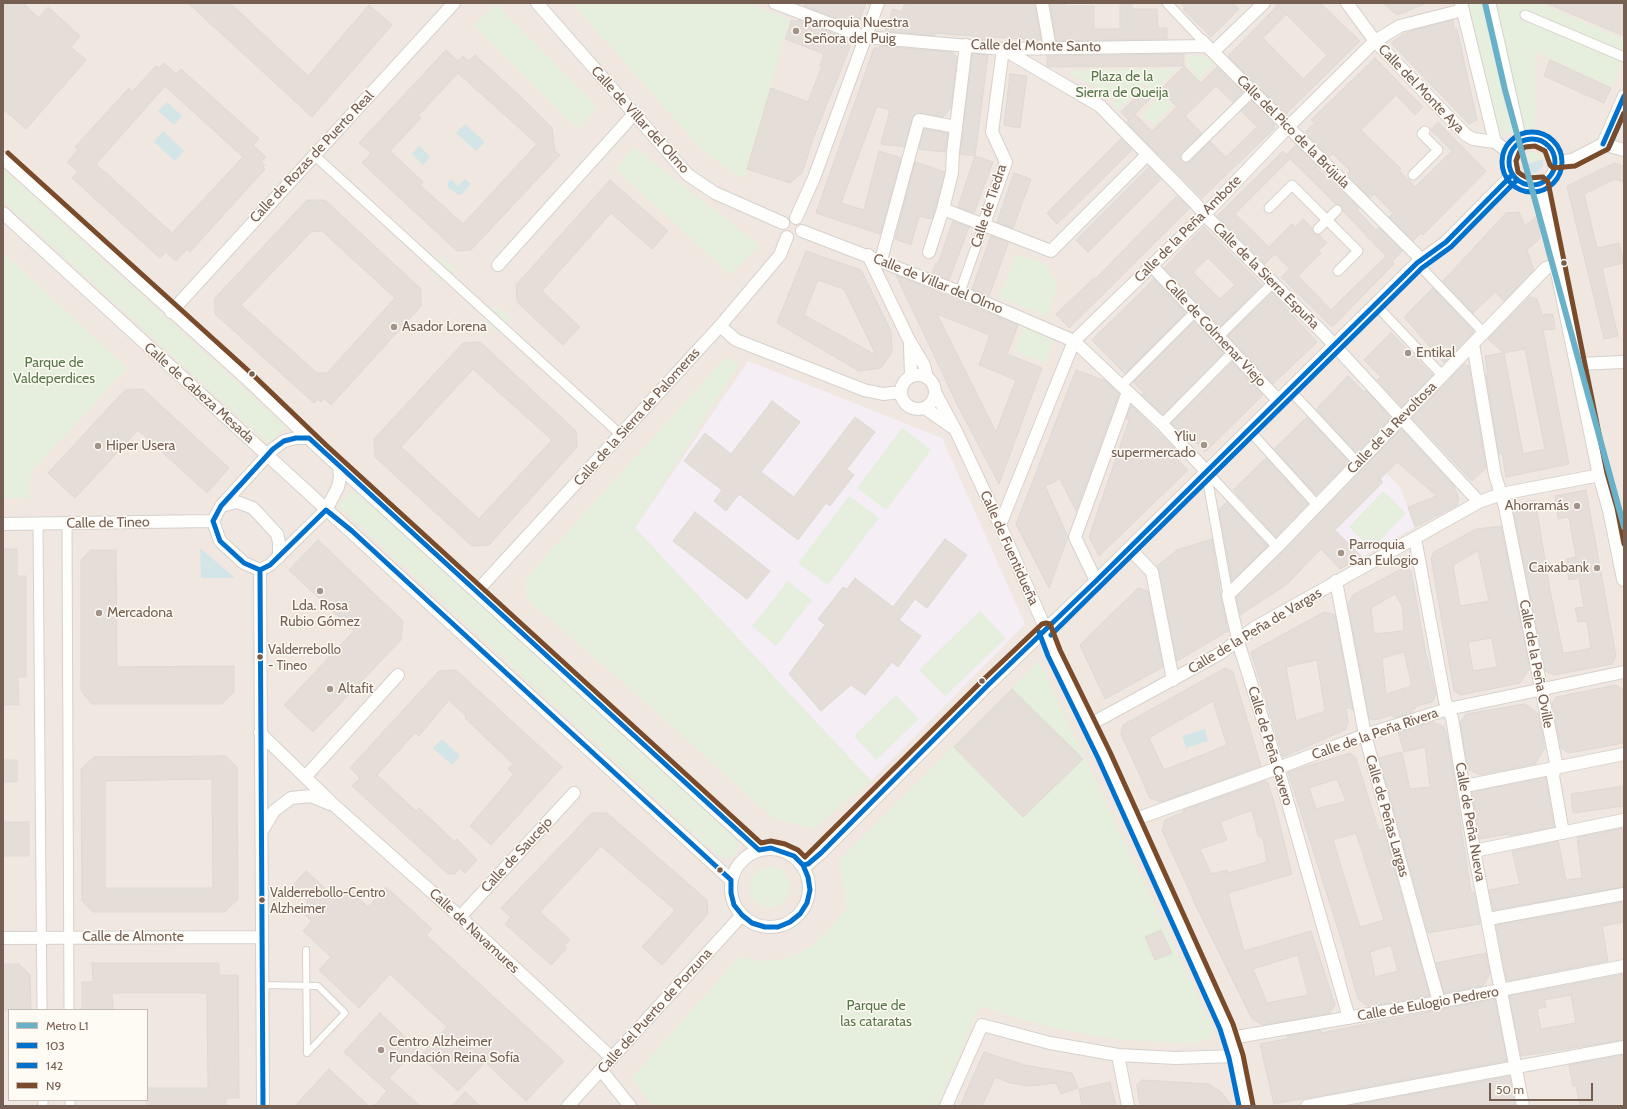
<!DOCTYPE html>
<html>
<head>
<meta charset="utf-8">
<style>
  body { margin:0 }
  #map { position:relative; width:1627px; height:1109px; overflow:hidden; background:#f8f5f1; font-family:Cabin,sans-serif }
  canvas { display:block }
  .frame { position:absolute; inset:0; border:4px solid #755f52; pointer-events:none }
  .legend { position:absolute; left:8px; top:1009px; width:140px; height:92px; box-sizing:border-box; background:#fefaf4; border:1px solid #c7bcb3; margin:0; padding:5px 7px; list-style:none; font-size:12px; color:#755f52 }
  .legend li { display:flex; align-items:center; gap:8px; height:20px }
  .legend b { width:20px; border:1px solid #c7bcb3 }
  .scale { position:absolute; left:1489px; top:1083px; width:104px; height:18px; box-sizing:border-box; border:2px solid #755f52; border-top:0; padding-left:5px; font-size:12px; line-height:14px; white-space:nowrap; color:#755f52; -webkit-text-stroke:3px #fefaf4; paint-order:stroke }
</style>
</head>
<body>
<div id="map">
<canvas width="1627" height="1109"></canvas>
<div class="frame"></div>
<ul class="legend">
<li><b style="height:5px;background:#69b1c8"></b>Metro L1</li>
<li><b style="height:5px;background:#0072ce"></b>103</li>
<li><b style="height:5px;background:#0072ce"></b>142</li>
<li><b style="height:5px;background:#7a4b2a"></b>N9</li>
</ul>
<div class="scale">50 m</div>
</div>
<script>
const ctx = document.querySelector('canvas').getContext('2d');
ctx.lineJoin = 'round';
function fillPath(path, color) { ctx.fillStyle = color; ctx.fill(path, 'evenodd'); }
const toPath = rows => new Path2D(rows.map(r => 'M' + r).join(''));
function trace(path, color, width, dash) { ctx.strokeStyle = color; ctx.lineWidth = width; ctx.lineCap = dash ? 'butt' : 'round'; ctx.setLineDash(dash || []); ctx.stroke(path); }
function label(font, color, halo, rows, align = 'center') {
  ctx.font = font + ' Cabin,sans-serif'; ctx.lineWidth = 3; ctx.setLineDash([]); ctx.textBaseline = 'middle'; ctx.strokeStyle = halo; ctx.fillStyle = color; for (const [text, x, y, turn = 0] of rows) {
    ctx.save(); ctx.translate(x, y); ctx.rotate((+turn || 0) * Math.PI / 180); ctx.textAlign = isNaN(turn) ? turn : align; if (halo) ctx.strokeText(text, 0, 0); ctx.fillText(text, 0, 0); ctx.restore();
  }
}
fillPath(toPath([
  [3,3,1624,3,1624,1106,3,1106],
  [9,1010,147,1010,147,1100,9,1100]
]), '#f0e8e0');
fillPath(toPath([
  [748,361,942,438,1025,624,871,781,635,528],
  [1372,459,1400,487,1415,527,1362,557,1318,514]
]), '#f5eff5');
fillPath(toPath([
  [572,3,746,3,792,20,779,52,771,88,745,178,735,174,702,150],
  [1461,3,1544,3,1544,5,1624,40,1624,54,1612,87,1535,51,1535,128,1499,136],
  [496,4,597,107,578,129,473,25],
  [1187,55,1206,57,1214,64,1153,125,1143,114,1158,98,1144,84,1118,110,1112,104,1116,99,1066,71,1178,69,1157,90,1169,103,1197,75,1187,65],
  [633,146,759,245,731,275,616,170],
  [1531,152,1538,153,1543,159,1522,165,1523,158],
  [3,169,286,427,269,444,3,201],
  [3,253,127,368,31,472,30,498,3,498],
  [1016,254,1044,263,1058,286,1047,316,999,297],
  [441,256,455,268,443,282,429,270],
  [496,306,510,318,498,332,484,320],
  [1023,327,1054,339,1044,363,1014,351],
  [726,357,739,364,635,528,871,781,814,828,774,819,658,713,526,598,525,579],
  [902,428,931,450,886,510,857,488],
  [354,488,732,835,736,840,738,846,736,853,730,858,722,858,716,854,338,506],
  [1383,491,1406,513,1372,549,1349,527],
  [849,496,879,518,828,585,798,563],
  [788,581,812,600,776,646,752,626],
  [980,611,1006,638,945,696,919,670],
  [1039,661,1213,1029,1212,1036,1207,1040,1193,1043,1125,1040,1080,1033,1037,1024,980,1006,937,1106,653,1106,632,1078,739,957,758,961,783,959,793,957,814,945,846,910,840,859],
  [896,695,919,719,876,760,854,736],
  '750 887a20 20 0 1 1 40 0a20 20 0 1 1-40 0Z'
]), '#e6eedd');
fillPath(toPath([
  [167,102,182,116,174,125,158,111],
  [465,124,485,142,476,151,456,133],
  [163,131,184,151,175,161,154,142],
  [419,146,430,157,423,165,412,154],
  [1543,159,1543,166,1536,173,1526,171,1522,166],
  [451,179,458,186,465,179,471,184,461,195,458,195,448,187,448,182],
  [200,548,235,578,201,578],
  [1205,729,1208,741,1186,748,1182,736],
  [442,739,460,756,452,765,433,748]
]), '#d3e5e7');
const building = toPath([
  [3,3,23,3,39,18,48,7,80,36,71,47,86,60,26,129,3,109,3,3],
  [188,3,230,3,308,76,369,5,392,25,312,117,188,3],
  [805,3,866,3,859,22,853,24,804,6,805,3],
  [905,3,1035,3,1041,40,990,37,989,40,974,39,974,36,933,33,935,36,885,31,893,9,902,12,905,3],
  [1050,3,1065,3,1065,6,1094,6,1094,29,1120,29,1120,3,1132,3,1132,9,1157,9,1158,28,1167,28,1167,39,1056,41,1050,3],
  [1181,3,1233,3,1239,9,1211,37,1183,9,1186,9,1181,3],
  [1274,3,1320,3,1360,41,1286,114,1228,56,1277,6,1274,3],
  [1280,8,1327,55,1303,79,1263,38,1286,15,1280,8],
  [1383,3,1425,3,1425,4,1397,15,1383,3],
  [1546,3,1624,3,1624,36,1546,3],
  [792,20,797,22,798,20,845,38,850,47,814,136,802,173,790,183,747,169,771,88,808,102,822,66,820,65,824,54,785,39,792,20],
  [1453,20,1454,30,1457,29,1477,120,1469,124,1391,43,1402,35,1414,30,1453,20],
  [880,46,952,52,957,57,951,108,943,117,920,113,914,115,904,147,881,144,890,110,877,106,841,203,864,210,879,151,901,158,880,234,816,213,874,48,879,48,880,46],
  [446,50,458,61,463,56,469,61,475,55,522,98,552,128,555,151,560,155,471,250,457,251,362,163,371,153,359,143,446,50],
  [458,73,537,144,463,224,420,185,423,182,390,151,421,118,418,116,458,73],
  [972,54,988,55,975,156,960,154,972,54],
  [1184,54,1184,66,1049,67,1047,66,1047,56,1184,54],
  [1375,58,1423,107,1415,115,1396,95,1361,130,1401,169,1399,170,1415,187,1452,151,1431,130,1438,122,1486,171,1423,235,1421,233,1413,241,1389,217,1393,213,1374,194,1370,198,1347,174,1350,171,1333,154,1329,157,1306,134,1306,131,1315,123,1311,120,1375,58],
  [1550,60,1611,88,1604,103,1544,76,1550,60],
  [164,63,176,74,181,69,259,139,253,145,266,157,261,162,265,165,263,167,265,169,190,252,187,249,176,261,166,252,160,258,72,178,78,172,67,162,78,150,75,147,129,88,132,92,156,66,159,68,164,63],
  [165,86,243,157,172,233,96,164,165,86],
  [1184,66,1201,83,1217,67,1243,92,1233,102,1216,86,1185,116,1202,133,1182,153,1180,158,1182,161,1190,162,1210,141,1226,157,1257,127,1241,111,1252,101,1275,125,1273,127,1275,128,1202,198,1132,128,1127,122,1129,120,1121,112,1145,88,1153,96,1129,120,1135,114,1152,131,1177,107,1160,90,1184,66],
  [1010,74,1027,76,1020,128,1004,125,1010,74],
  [924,129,948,133,945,152,919,149,924,129],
  [1121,139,1132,150,1057,224,1047,213,1121,139],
  [1296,145,1318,167,1317,168,1359,208,1357,210,1376,230,1379,227,1402,251,1392,262,1394,264,1332,327,1281,277,1290,269,1275,254,1265,264,1217,216,1283,151,1286,155,1296,145],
  [1286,155,1336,204,1341,206,1343,211,1386,256,1331,310,1298,276,1321,253,1318,251,1327,243,1319,235,1314,233,1312,228,1303,219,1295,227,1292,224,1269,247,1235,214,1290,159,1286,155],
  [975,156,993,162,974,213,958,207,975,156],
  [915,162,945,172,932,219,919,216,911,245,895,239,915,162],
  [1614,163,1624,166,1624,182,1615,179,1584,194,1597,248,1619,243,1624,261,1624,263,1602,268,1618,336,1604,339,1567,186,1614,163],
  [1149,167,1161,179,1088,252,1076,240,1149,167],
  [1014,173,1031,179,1013,228,997,222,1014,173],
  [610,180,668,231,652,249,611,213,542,291,580,327,563,345,517,302,516,285,610,180],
  [1177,196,1190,208,1069,328,1056,314,1094,278,1095,279,1177,196],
  [307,200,325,200,421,289,421,306,331,405,324,398,321,402,318,399,314,403,215,314,215,298,307,200],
  [322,231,395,298,327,373,317,373,241,305,311,232,322,231],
  [1519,212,1525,226,1537,216,1540,238,1527,250,1534,270,1504,301,1495,292,1473,313,1443,281,1506,213,1519,212],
  [953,221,969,227,949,280,932,273,936,263,938,263,953,221],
  [1204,227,1262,285,1220,327,1164,268,1204,227],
  [1208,258,1235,285,1220,299,1193,272,1208,258],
  [991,236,1008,242,1008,244,989,296,972,289,991,236],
  [806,251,861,270,891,331,892,352,881,368,859,371,777,323,806,251],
  [818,280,844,289,876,355,804,315,818,280],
  [896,275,1018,325,1007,354,1042,368,999,484,957,404,896,275],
  [937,314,990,335,979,365,1016,380,996,432,937,314],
  [1154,279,1186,313,1125,374,1092,340,1154,279],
  [1433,288,1474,332,1444,363,1404,317,1433,288],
  [1272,293,1317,342,1273,384,1228,336,1272,293],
  [1529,297,1537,299,1542,315,1553,314,1555,329,1543,330,1569,464,1506,477,1502,452,1499,455,1486,375,1488,376,1485,356,1504,353,1488,339,1529,297],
  [1525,349,1545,449,1523,454,1504,353,1525,349],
  [1194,322,1224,353,1163,415,1141,394,1146,395,1133,382,1194,322],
  [1391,333,1433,375,1402,407,1377,380,1381,377,1364,360,1391,333],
  [480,342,576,431,577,447,489,545,472,546,375,457,374,439,463,343,480,342],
  [473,369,552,440,479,519,401,447,473,369],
  [1232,362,1263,395,1205,452,1191,438,1188,441,1171,423,1232,362],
  [1464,364,1469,366,1486,468,1472,481,1412,418,1464,364],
  [1076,370,1106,381,1119,394,1076,511,1060,479,1045,486,1068,537,1049,588,1016,524,1076,370],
  [1348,376,1364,392,1366,390,1391,418,1357,453,1316,409,1348,376],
  [143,389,229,468,207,493,138,430,75,498,48,473,125,390,143,389],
  [772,401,800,422,761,472,794,497,855,417,875,432,847,469,854,475,830,506,826,503,798,540,739,494,726,511,714,501,722,490,684,461,705,433,731,454,772,401],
  [1131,405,1177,451,1173,455,1188,470,1099,556,1089,537,1129,420,1126,419,1131,405],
  [1307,417,1349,462,1316,495,1274,449,1307,417],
  [1401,429,1454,486,1459,499,1456,506,1415,527,1408,507,1437,496,1397,462,1380,479,1383,482,1335,530,1362,557,1340,569,1321,549,1286,585,1240,615,1236,597,1401,429],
  [1266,458,1308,504,1276,537,1233,490,1266,458],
  [1586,490,1616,656,1612,664,1554,675,1545,671,1513,509,1517,503,1535,500,1550,590,1563,653,1578,651,1591,648,1587,621,1578,622,1575,608,1584,607,1579,578,1569,580,1566,559,1576,557,1569,517,1558,519,1555,496,1586,490],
  [1227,502,1268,546,1232,581,1219,510,1227,502],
  [695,512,770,571,747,599,673,541,695,512],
  [1501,526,1530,668,1520,683,1461,695,1454,691,1431,558,1434,552,1476,529,1501,526],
  [1478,551,1489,601,1460,606,1453,565,1478,551],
  [1492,638,1497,667,1473,671,1468,642,1492,638],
  [945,539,967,555,927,608,915,599,899,620,921,636,898,667,892,662,865,695,851,685,821,711,789,674,825,625,818,619,843,587,847,589,855,578,893,607,945,539],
  [1212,539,1221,597,1228,631,1177,661,1157,566,1177,550,1212,539],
  [318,540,403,621,401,640,313,732,284,705,354,631,289,570,318,540],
  [3,549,17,549,17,576,26,576,26,677,18,677,19,705,3,705,3,549],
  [91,550,116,550,117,667,234,666,234,692,222,704,92,704,81,691,81,560,91,550],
  [1403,568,1411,571,1426,654,1436,694,1432,702,1416,706,1416,708,1411,710,1414,712,1394,718,1393,715,1374,720,1369,718,1348,604,1353,595,1403,568],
  [1395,594,1402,606,1404,629,1402,631,1374,634,1371,608,1395,594],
  [1404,652,1412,686,1386,694,1382,658,1404,652],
  [1138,588,1148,591,1163,667,1105,699,1080,645,1138,588],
  [1324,612,1335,615,1353,710,1346,707,1348,723,1345,730,1283,757,1251,652,1324,612],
  [1317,660,1325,711,1296,721,1286,667,1317,660],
  [1225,668,1233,672,1261,766,1161,802,1150,798,1121,734,1123,725,1225,668],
  [1213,701,1227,745,1164,770,1149,738,1213,701],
  [456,670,562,767,491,845,470,826,514,774,508,769,513,764,465,718,466,716,449,700,419,736,416,733,412,736,377,775,416,811,419,808,455,842,457,839,477,860,465,873,460,868,455,874,448,874,352,786,360,778,350,768,439,671,456,670],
  [1616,685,1623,690,1624,696,1624,743,1569,753,1561,748,1552,703,1556,697,1616,685],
  [1012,689,1083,759,1023,817,954,747,1012,689],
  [1525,704,1538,713,1545,748,1535,764,1480,775,1468,769,1460,723,1466,714,1525,704],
  [1433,722,1444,727,1448,739,1471,892,1474,892,1480,924,1428,933,1379,758,1402,752,1410,789,1430,787,1425,747,1404,752,1398,732,1433,722],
  [1350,753,1356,758,1379,831,1383,829,1430,996,1369,1007,1358,999,1339,932,1288,772,1350,753],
  [1337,779,1346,801,1316,809,1309,788,1337,779],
  [1356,833,1384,920,1360,927,1333,840,1356,833],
  [1391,945,1398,971,1375,977,1370,952,1391,945],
  [225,756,237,767,238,899,225,912,93,912,82,901,81,769,94,757,225,756],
  [212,779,213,888,105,888,105,781,212,779],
  [3,760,17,760,17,782,3,782,3,760],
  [1546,777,1554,827,1509,836,1508,834,1480,839,1472,792,1546,777],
  [1265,781,1266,783,1268,782,1277,813,1292,874,1228,893,1244,951,1311,931,1335,1005,1330,1013,1263,1025,1252,1019,1196,906,1162,830,1165,820,1186,811,1183,810,1265,781],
  [1252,810,1258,836,1263,839,1267,862,1228,873,1227,870,1211,874,1200,849,1227,840,1220,822,1252,810],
  [1298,955,1308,995,1267,1003,1253,969,1298,955],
  [1624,786,1624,806,1573,813,1571,794,1624,786],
  [592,813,607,813,707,900,708,914,662,965,642,947,675,910,601,846,540,912,570,940,564,946,567,948,551,965,505,924,511,917,501,908,592,813],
  [3,822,29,822,29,856,3,856,3,822],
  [1624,828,1624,887,1493,910,1489,890,1520,884,1512,851,1558,841,1566,880,1582,878,1577,837,1624,828],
  [306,871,338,900,348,888,368,907,386,887,432,929,426,935,564,1061,526,1101,485,1062,458,1091,420,1056,447,1027,390,974,359,1008,319,970,331,957,303,931,312,921,300,911,308,902,292,886,306,871],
  [1624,902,1624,922,1602,926,1608,961,1507,981,1496,925,1624,902],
  [1161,930,1172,953,1155,960,1145,937,1161,930],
  [1486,953,1490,974,1483,986,1444,993,1436,963,1486,953],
  [92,963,219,963,219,975,238,975,239,1098,226,1098,226,1106,147,1106,147,1088,208,1088,207,993,112,993,113,1010,82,1010,82,982,93,982,92,963],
  [3,964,19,964,30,975,31,1010,3,1010,3,964],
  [1624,974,1624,1040,1521,1056,1509,996,1624,974],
  [1571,995,1576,1023,1541,1029,1537,1009,1546,1007,1544,1000,1571,995],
  [1495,999,1507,1061,1274,1104,1260,1044,1291,1038,1286,1036,1321,1030,1320,1033,1495,999],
  [380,1013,417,1048,389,1078,420,1106,374,1106,387,1091,344,1052,380,1013],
  [984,1052,1024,1065,1072,1073,1078,1088,1061,1094,1056,1083,1029,1086,1010,1083,995,1077,982,1106,960,1106,984,1052],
  [1624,1055,1624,1106,1580,1106,1576,1086,1573,1086,1569,1065,1624,1055],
  [329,1069,369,1106,295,1106,329,1069],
  [1510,1076,1515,1106,1348,1106,1510,1076],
  [1142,1080,1209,1084,1221,1092,1232,1106,1140,1106,1137,1087,1137,1084,1142,1080],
  [1110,1082,1116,1106,1082,1106,1079,1089,1110,1082],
  [465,1092,480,1106,452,1106,465,1092]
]);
fillPath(building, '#e5ded8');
trace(building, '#e0d9d3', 1);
const service = toPath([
  [306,950,307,1053],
  [263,985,318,986,345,1013,307,1053]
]);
const pedestrian = toPath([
  [1167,3,1200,38],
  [1491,3,1522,141],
  [1525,15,1624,57],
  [314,155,621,435],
  [1186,157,1253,91],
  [1413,175,1438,150,1422,134,1425,131],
  [1269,208,1292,185,1358,251,1338,271],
  [1318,229,1337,210],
  [1417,263,1484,333],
  [960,292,984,224],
  [1375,304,1442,375],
  [1218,337,1273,283],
  [1122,385,1195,312],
  [1289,389,1358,463],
  [1162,424,1233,352],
  [1248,429,1317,505],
  [1206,471,1228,595],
  [1206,471,1277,547],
  [67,523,69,1010],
  [38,524,42,1010],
  [43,1100,43,1106],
  [70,1100,70,1106]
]);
const minor = toPath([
  [537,3,688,175,715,193,783,223],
  [775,3,865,37,1003,49,1207,46],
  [1042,3,1050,48],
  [1347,3,1375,41,1466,135,1473,139,1495,142,1510,153],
  [1461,3,1495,142],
  [1202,41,1421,259],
  [1213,52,1264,3],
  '1508 162a24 24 0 1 1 48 0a24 24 0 1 1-48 0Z',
  [1603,144,1624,96],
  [3,158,247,379,321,450,759,850],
  [1556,162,1572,160,1603,144,1624,150],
  [943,209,1051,251,1147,155],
  [3,213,731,880],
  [796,218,814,178,878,3],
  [984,224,1006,162,992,132,1003,49,1100,106,1195,203,1209,219,1323,333,1479,502],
  [802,231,960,292,1074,341,1162,424,1206,471],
  [929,252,943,209,952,173,953,152,966,45],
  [868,255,909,340,924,365,927,378],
  [881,260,919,120,956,127],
  [498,265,634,114],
  [1152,266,1278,400],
  [171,312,454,3],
  [720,326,736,340,864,390,883,394,901,392],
  [1473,344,1495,475,1505,507,1556,763,1553,776,1563,833],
  [910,345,911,376],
  [1576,364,1624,362],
  '901 392a17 17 0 1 1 34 0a17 17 0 1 1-34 0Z',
  [935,392,956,431,1000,525,1046,630,1054,653,1104,755,1227,1027,1236,1056,1246,1106],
  [925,408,952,427],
  [309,438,296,438,284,441,273,449,221,506,213,521,220,541,244,563,260,570,270,565,326,510,338,487,340,477,339,466],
  [221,506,237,502,253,508,277,534,279,542,279,557],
  [3,524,213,521],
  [1000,525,1074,341,1205,214,1289,126,1375,41,1400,26,1463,10],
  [1415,538,1445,701,1452,718,1474,851,1523,1106],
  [1129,548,1152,572,1173,680],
  [260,570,263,1106],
  [1096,581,1075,537,1128,392],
  [1336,581,1365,735,1439,1002],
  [477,591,720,326,780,255,787,237],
  [1089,725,1221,653,1254,628,1479,502,1501,494,1600,475],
  [260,733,335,806,460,917,612,1058],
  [306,776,398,675],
  [1465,786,1624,754],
  [1133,820,1278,768,1365,735,1448,709,1624,672],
  [262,831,274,811,291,798,311,796,330,804],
  '731 888a39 39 0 1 1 78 0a39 39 0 1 1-78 0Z',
  [1474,851,1624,820],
  [803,865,808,864,821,853,988,685,1096,581,1417,263,1446,242,1512,175],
  [460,917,574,793],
  [1488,919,1624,894],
  [3,938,262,937],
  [1349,1018,1278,768,1240,648,1228,595,1277,547,1546,268,1557,265],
  [1231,1038,1439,1002,1624,966],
  [1118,1055,1128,1106],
  [601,1070,630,1106],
  [568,1106,742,915],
  [946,1106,982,1025,1050,1043,1118,1055,1176,1058,1236,1056],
  [1307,1106,1624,1047]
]);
const tertiary = toPath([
  [1541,184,1553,248,1600,475,1610,510,1624,579]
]);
trace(service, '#d6d1cc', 8);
trace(pedestrian, '#d6d1cc', 11);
trace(minor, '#d6d1cc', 14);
trace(tertiary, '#d6d1cc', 16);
trace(service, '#fefefd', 6);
trace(pedestrian, '#fefefd', 9);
trace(minor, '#fefefd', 12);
trace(tertiary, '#fefefd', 14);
trace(toPath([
  '1509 162a23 23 0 1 1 46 0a23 23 0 1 1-46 0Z',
  [1603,144,1624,96],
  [296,438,309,438,759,850,771,848,794,856,803,865,808,877,810,890,807,903,800,914,790,922,778,927,765,927,752,923,742,915,734,905,731,893,731,880,352,531,326,510,270,565,260,570,244,563,220,541,213,521,221,506,273,449,284,441,296,438],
  [260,570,263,1106],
  [803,865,808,864,821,853,988,685,1096,581,1417,263,1446,242,1512,175]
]), '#0072ce', 5);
trace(toPath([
  '1502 162a30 30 0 1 1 60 0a30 30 0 1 1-60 0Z',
  [1609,147,1624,113],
  [1039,632,1048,656,1098,758,1220,1029,1229,1058,1239,1106],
  [1051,635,1422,268,1451,247,1517,180]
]), '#0072ce', 5);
trace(toPath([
  [1624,113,1608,149,1575,166,1553,168,1550,165,1545,151,1535,146,1525,147,1520,151,1516,161,1518,172,1522,175,1528,178,1543,177,1548,182,1607,473,1617,508,1624,544],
  [8,153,252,374,326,445,761,843,771,841,785,844,798,850,805,857,983,680,1042,624,1046,623,1050,624,1060,650,1110,752,1233,1024,1243,1055,1253,1105]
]), '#7a4b2a', 5);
trace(toPath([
  [1485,3,1505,90,1624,527]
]), '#69b1c8', 6);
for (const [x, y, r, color] of [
  [796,31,4,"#a3948a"],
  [1564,263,3.5,"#755f52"],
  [394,327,4,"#a3948a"],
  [1408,353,4,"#a3948a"],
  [252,374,3.5,"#755f52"],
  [1204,445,4,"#a3948a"],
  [98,446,4,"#a3948a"],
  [1577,506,4,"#a3948a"],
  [1341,553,4,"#a3948a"],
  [1597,568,4,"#a3948a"],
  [320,591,4,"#a3948a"],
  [99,613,4,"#a3948a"],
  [260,657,3.5,"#755f52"],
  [982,681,3.5,"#755f52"],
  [330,689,4,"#a3948a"],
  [720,870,3.5,"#755f52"],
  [262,900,3.5,"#755f52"],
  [381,1050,4,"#a3948a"]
]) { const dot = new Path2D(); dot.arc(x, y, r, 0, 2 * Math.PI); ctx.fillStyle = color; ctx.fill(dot); trace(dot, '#fefaf4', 1.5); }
label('13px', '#755f52', '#fefaf4', [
  ["Valderrebollo",268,650],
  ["- Tineo",268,666],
  ["Valderrebollo-Centro",270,893],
  ["Alzheimer",270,909]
], 'left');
label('14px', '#755f52', '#fefaf4', [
  ["Parroquia Nuestra",804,23],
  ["Señora del Puig",804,39],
  ["Asador Lorena",402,327],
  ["Entikal",1416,353],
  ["Yliu",1196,437,"right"],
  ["supermercado",1196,453,"right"],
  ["Hiper Usera",106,446],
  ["Ahorramás",1569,506,"right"],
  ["Parroquia",1349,545],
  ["San Eulogio",1349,561],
  ["Caixabank",1589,568,"right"],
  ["Lda. Rosa",320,606,"center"],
  ["Rubio Gómez",320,622,"center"],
  ["Mercadona",107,613],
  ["Altafit",338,689],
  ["Centro Alzheimer",389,1042],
  ["Fundación Reina Sofía",389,1058]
], 'left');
label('14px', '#755f52', '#fefaf4', [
  ["Calle del Monte Santo",1036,46,1],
  ["Calle del Monte Aya",1421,89,46],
  ["Calle de Villar del Olmo",640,120,48],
  ["Calle del Pico de la Brújula",1293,132,45],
  ["Calle de Rozas de Puerto Real",312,157,-47],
  ["Calle de Tiedra",989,206,-72],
  ["Calle de la Peña Ambote",1188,229,-45],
  ["Calle de la Sierra Espuña",1266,276,45],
  ["Calle de Villar del Olmo",938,284,22],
  ["Calle de Colmenar Viejo",1215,333,47],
  ["Calle de Cabeza Mesada",199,393,42],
  ["Calle de la Sierra de Palomeras",637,417,-48],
  ["Calle de la Revoltosa",1392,428,-46],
  ["Calle de Tineo",108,523,-1],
  ["Calle de Fuentidueña",1009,548,66],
  ["Calle de la Peña de Vargas",1255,631,-31],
  ["Calle de la Peña Oville",1536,664,79],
  ["Calle de la Peña Rivera",1375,734,-19],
  ["Calle de Peña Cavero",1270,746,73],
  ["Calle de Peñas Largas",1387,816,74],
  ["Calle de Peña Nueva",1470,822,80],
  ["Calle de Saucejo",517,855,-47],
  ["Calle de Navamures",474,931,43],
  ["Calle de Almonte",133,937],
  ["Calle de Eulogio Pedrero",1428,1004,-10],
  ["Calle del Puerto de Porzuna",655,1011,-48]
]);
label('14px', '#58784b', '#fefaf4', [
  ["Plaza de la",1122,77],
  ["Sierra de Queija",1122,93],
  ["Parque de",54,363],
  ["Valdeperdices",54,379],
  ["Parque de",876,1006],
  ["las cataratas",876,1022]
]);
</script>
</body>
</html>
